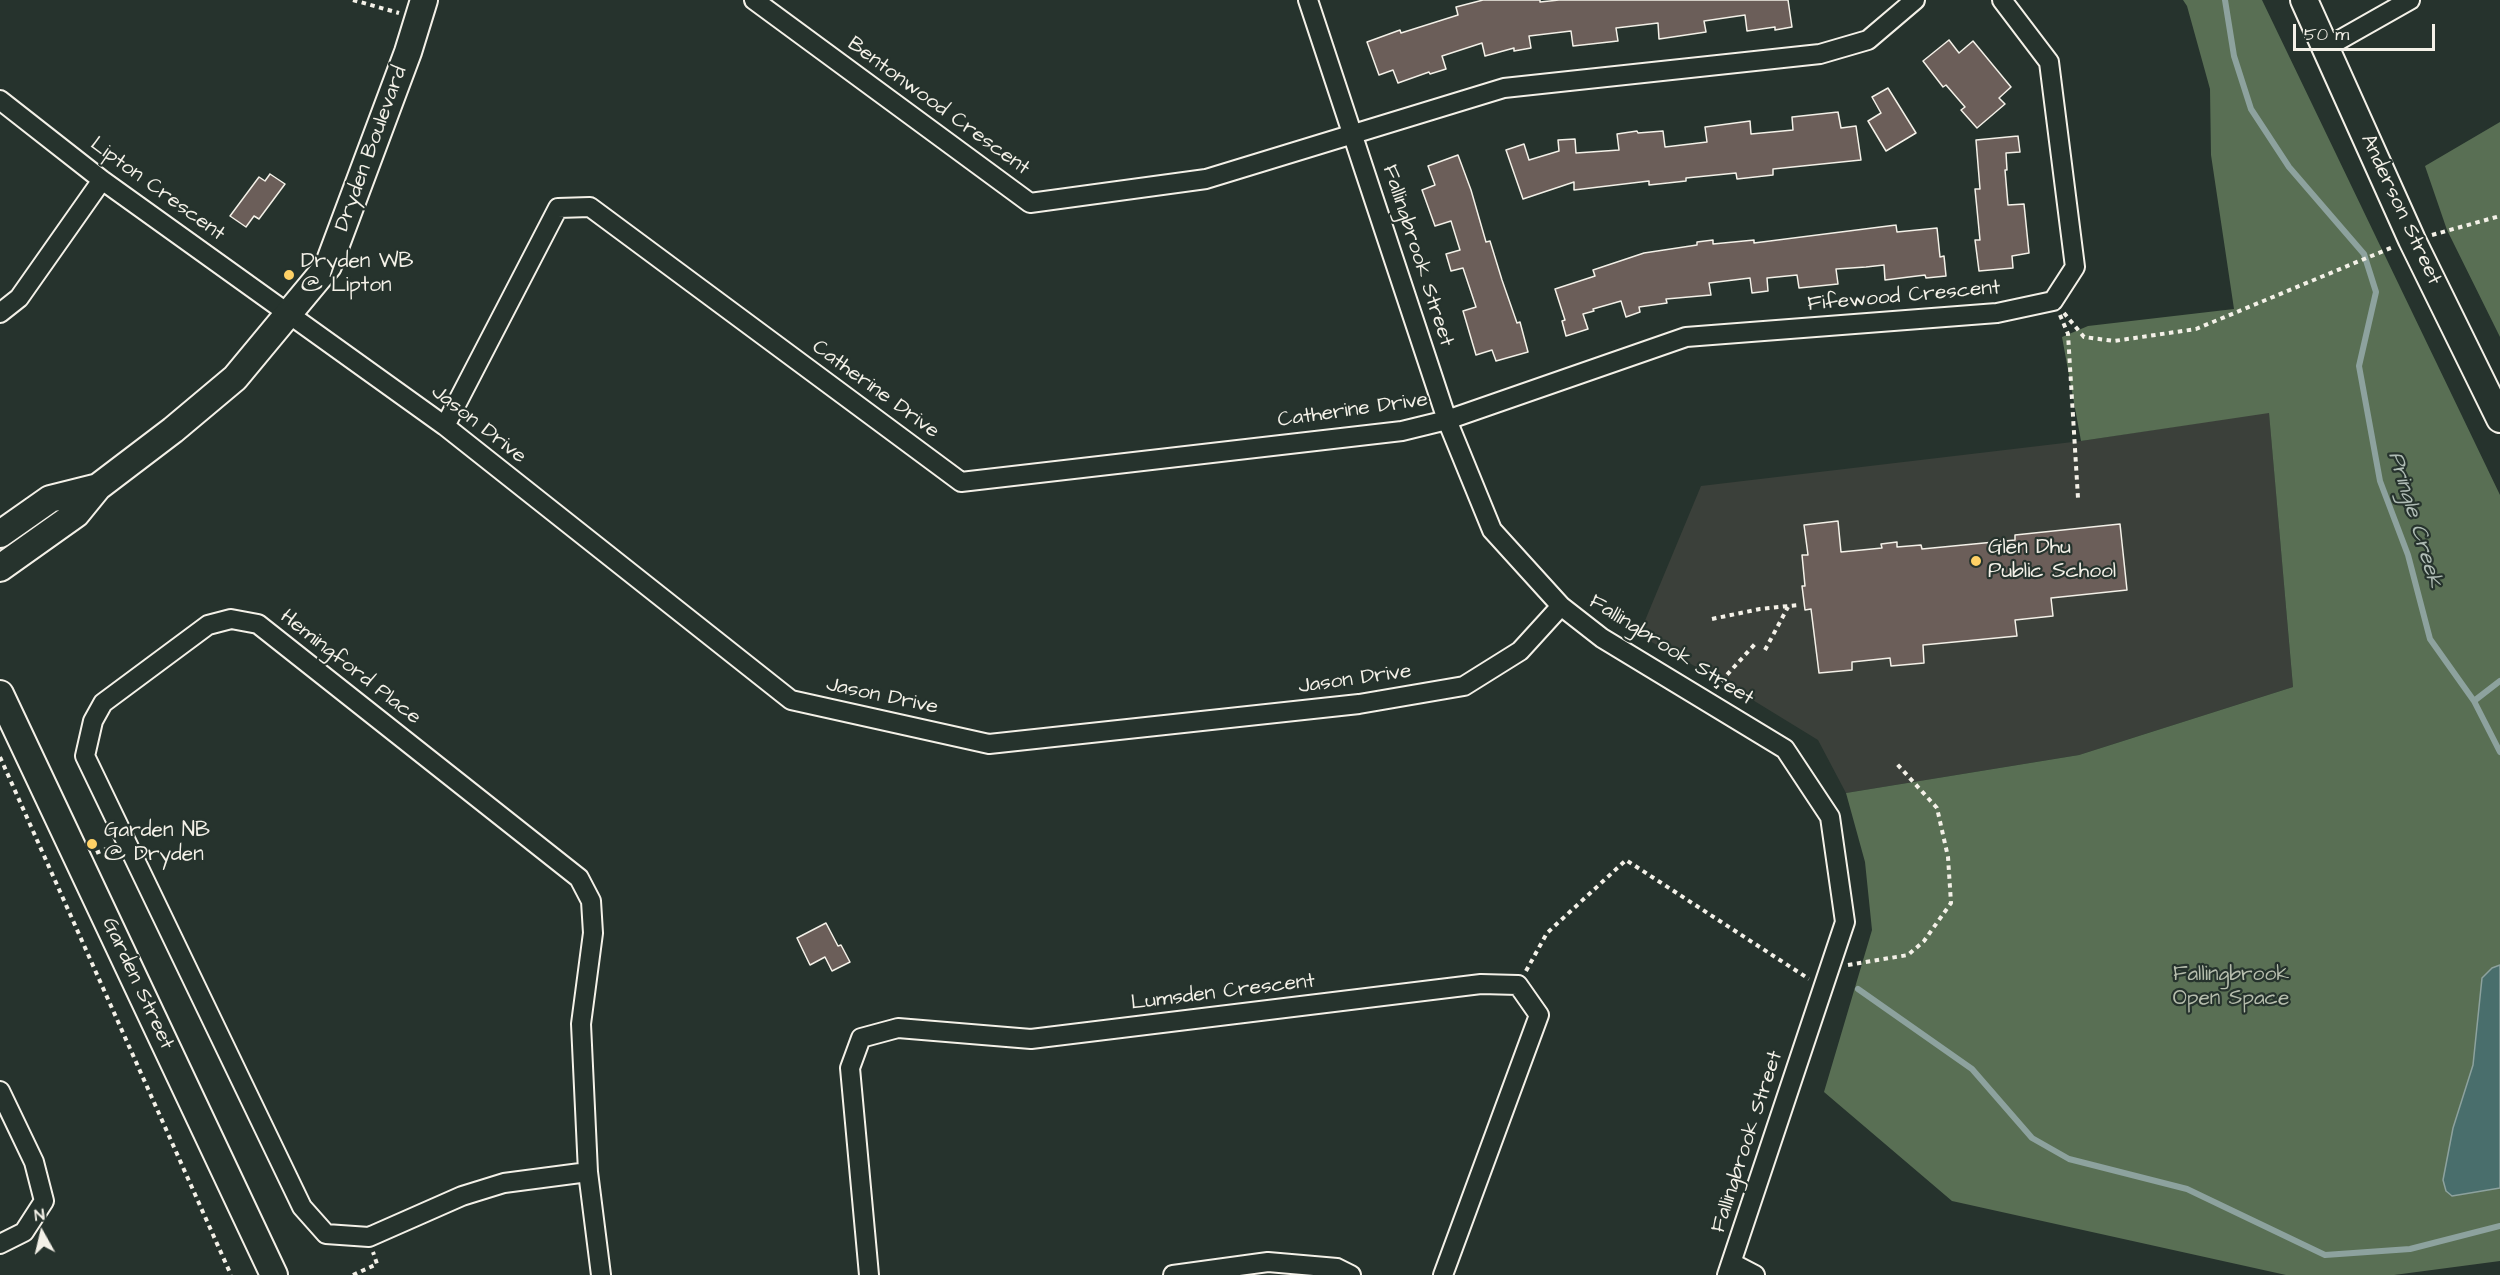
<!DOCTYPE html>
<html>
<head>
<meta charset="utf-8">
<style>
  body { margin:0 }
  #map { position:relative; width:2500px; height:1275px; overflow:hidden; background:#26332d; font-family:"Architects Daughter",sans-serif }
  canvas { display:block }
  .north { position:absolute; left:12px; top:1203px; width:60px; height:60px; -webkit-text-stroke:4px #26332d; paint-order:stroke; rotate:352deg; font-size:16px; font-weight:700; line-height:24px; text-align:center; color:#f4f1e8 }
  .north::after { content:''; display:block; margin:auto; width:21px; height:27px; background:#f4f1e8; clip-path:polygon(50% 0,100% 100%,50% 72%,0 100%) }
  .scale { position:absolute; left:2293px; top:24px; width:142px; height:27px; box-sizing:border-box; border:3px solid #f4f1e8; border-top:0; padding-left:8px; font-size:18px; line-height:21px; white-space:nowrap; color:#f4f1e8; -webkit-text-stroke:4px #26332d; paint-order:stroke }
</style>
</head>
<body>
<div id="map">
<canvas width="2500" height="1275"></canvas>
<div class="north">N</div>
<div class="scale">50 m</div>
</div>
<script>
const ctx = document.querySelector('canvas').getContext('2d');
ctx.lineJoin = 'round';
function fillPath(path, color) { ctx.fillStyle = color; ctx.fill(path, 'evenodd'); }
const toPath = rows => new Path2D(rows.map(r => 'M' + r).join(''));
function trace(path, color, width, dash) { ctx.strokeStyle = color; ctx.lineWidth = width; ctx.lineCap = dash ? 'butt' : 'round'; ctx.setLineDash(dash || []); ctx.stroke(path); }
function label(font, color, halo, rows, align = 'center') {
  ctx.font = font + ' "Architects Daughter",sans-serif'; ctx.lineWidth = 4.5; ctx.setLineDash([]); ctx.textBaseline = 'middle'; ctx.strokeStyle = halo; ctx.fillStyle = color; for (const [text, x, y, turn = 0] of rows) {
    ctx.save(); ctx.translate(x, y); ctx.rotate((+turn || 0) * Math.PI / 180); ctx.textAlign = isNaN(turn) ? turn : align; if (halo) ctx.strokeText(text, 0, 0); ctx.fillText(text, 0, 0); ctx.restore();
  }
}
fillPath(toPath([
  [2269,412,2293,687,2079,755,1846,793,1818,740,1725,683,1639,635,1701,486,2081,441]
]), '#3b403a');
fillPath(toPath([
  [2183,0,2262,0,2500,495,2500,1261,2394,1275,2286,1275,1952,1201,1824,1092,1872,930,1865,862,1846,793,2079,755,2293,687,2269,413,2081,441,2062,337,2088,326,2234,309,2211,155,2210,89,2187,6],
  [2500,122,2500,337,2447,230,2425,166]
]), '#596f54');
const water = toPath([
  [2500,965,2500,1188,2452,1196,2446,1191,2443,1180,2453,1128,2473,1065,2482,978,2492,968,2500,965]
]);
fillPath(water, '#496e6c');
trace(water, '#8da29e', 1.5);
trace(toPath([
  [2225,0,2234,56,2251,109,2289,167,2364,254,2376,292,2359,366,2380,481,2408,555,2430,639,2474,701,2500,752],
  [2474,701,2500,681],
  [1858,989,1972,1069,2032,1138,2069,1159,2187,1189,2325,1255,2410,1249,2500,1226]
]), '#8da29e', 6);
const building = toPath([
  [1483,0,1540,0,1540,2,1559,0,1788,0,1792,27,1775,30,1775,27,1747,31,1745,15,1704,21,1706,32,1659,39,1658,23,1616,28,1618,41,1573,46,1571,31,1529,36,1531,48,1514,51,1514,48,1485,56,1482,43,1442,56,1446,69,1430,74,1429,72,1398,83,1393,70,1379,75,1367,42,1400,30,1401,33,1458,15,1456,7,1483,0],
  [1949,40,1959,53,1973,41,2011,87,1999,98,2005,104,1977,128,1961,110,1965,107,1946,85,1943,87,1923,61,1949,40],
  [1888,88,1916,133,1886,151,1868,121,1881,113,1872,97,1888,88],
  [1838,112,1841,128,1856,126,1861,160,1773,169,1773,175,1737,179,1736,173,1686,178,1686,181,1649,185,1649,181,1574,190,1574,182,1523,199,1506,150,1524,144,1529,160,1559,151,1558,140,1575,139,1576,153,1619,150,1617,134,1637,131,1638,133,1663,131,1665,147,1707,142,1705,127,1750,121,1751,134,1793,130,1792,117,1838,112],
  [2018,136,2020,152,2006,153,2007,170,2005,170,2008,205,2024,204,2029,253,2012,256,2013,268,1979,271,1975,240,1980,240,1975,189,1980,189,1976,140,2018,136],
  [1458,155,1471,190,1486,242,1490,241,1502,280,1517,323,1520,322,1528,352,1496,361,1492,350,1476,355,1463,311,1476,307,1463,268,1451,271,1446,254,1460,250,1451,221,1435,226,1422,190,1435,185,1428,166,1458,155],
  [270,174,285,184,259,219,254,216,246,227,230,216,259,177,265,181,270,174],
  [1896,225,1897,232,1937,228,1940,257,1944,256,1946,276,1926,278,1925,275,1885,280,1884,265,1866,267,1836,269,1838,284,1799,288,1797,275,1767,278,1768,291,1752,293,1750,278,1709,283,1711,295,1666,299,1667,303,1639,307,1640,312,1626,317,1621,301,1593,309,1594,311,1583,314,1588,329,1566,336,1562,321,1565,320,1555,289,1595,276,1593,270,1644,253,1697,245,1697,242,1713,240,1713,244,1754,240,1754,243,1896,225],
  [1838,521,1841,552,1882,548,1881,544,1897,542,1897,547,1921,545,1922,549,2015,540,2015,535,2120,524,2127,590,2051,598,2053,616,2015,620,2017,636,1923,645,1924,663,1891,666,1890,658,1852,662,1852,670,1819,673,1811,609,1805,610,1802,586,1805,586,1802,555,1808,555,1804,525,1838,521],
  [826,923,838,946,841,945,850,962,832,971,825,957,810,965,797,938,826,923]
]);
fillPath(building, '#6b5e59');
trace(building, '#f4f1e8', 1.5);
const street = toPath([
  [754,0,1030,203,1206,179,1504,88,1820,54,1868,40,1915,0],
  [1308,0,1447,420,1492,530,1561,606,1602,638,1785,749,1830,817,1845,922,1727,1275],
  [2327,47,2410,0],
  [0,100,102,180,445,426,791,700,989,744,1359,704,1464,686,1520,651,1561,606],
  [0,313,19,298,102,180],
  [445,426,558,208,590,207,961,482,1402,431,1447,420,1686,337,1997,313,2053,301,2075,267,2049,62,2002,0],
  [0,1091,34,1162,44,1201,24,1232,0,1244],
  [588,1172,504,1183,462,1196,369,1237,326,1234,302,1207,85,756,93,721,103,703,208,625,231,619,258,624,579,878,591,901,593,933,581,1024,588,1172,601,1275],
  [1732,1263,1755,1275],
  [869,1275,850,1068,861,1038,898,1028,1031,1039,1481,984,1518,985,1539,1015,1443,1275],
  [1173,1275,1268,1262,1337,1268,1351,1275]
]);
const secondary = toPath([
  [2304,0,2412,240,2500,419],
  [0,534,50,499,98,487],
  [0,568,76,514,98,487,173,430,235,378,328,266,408,52,424,0],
  [0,694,274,1275]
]);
trace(street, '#f4f1e8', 22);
trace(secondary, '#f4f1e8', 30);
trace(toPath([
  [353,0,399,13],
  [2432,235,2500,216],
  [2064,313,2084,337,2114,341,2196,329,2393,247],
  [2060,315,2068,334,2078,498],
  [1712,619,1760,609,1798,605],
  [1765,650,1788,607],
  [1715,688,1755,644],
  [0,757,231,1275],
  [96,853,111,847],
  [1848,965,1908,955,1924,941,1951,903,1948,857,1937,808,1897,764],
  [1526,971,1547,933,1626,860,1809,979],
  [353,1275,377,1264,373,1252]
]), '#f4f1e8', 4, [4.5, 4.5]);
trace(street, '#26332d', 18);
trace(secondary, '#26332d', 26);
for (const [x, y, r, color] of [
  [289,275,6,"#ffd166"],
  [1976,561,6,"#ffd166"],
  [92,844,6,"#ffd166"]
]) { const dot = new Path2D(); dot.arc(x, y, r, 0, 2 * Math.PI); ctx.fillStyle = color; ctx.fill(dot); trace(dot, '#26332d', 2); }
label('21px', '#f4f1e8', '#26332d', [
  ["Bentonwood Crescent",938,107,36],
  ["Dryden Boulevard",372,149,-70],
  ["Lipton Crescent",157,190,36],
  ["Anderson Street",2400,210,65],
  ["Fallingbrook Street",1417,256,72],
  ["Fifewood Crescent",1904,297,-5],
  ["Catherine Drive",875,390,36],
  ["Catherine Drive",1353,411,-8],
  ["Jason Drive",478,425,38],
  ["Fallingbrook Street",1671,651,32],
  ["Hemingford Place",350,668,38],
  ["Jason Drive",1355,680,-8],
  ["Jason Drive",882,697,12],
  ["Garden Street",137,984,65],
  ["Lumsden Crescent",1223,993,-7],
  ["Fallingbrook Street",1748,1142,-72]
]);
label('21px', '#f4f1e8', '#26332d', [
  ["Dryden WB",301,263],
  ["@ Lipton",301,287],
  ["Glen Dhu",1988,549],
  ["Public School",1988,573],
  ["Garden NB",104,832],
  ["@ Dryden",104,856]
], 'left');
label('21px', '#b6bdad', '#26332d', [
  ["Fallingbrook",2231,976],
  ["Open Space",2231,1000]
]);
label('italic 22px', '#b0bdb6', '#26332d', [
  ["Pringle Creek",2414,520,73]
]);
</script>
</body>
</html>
